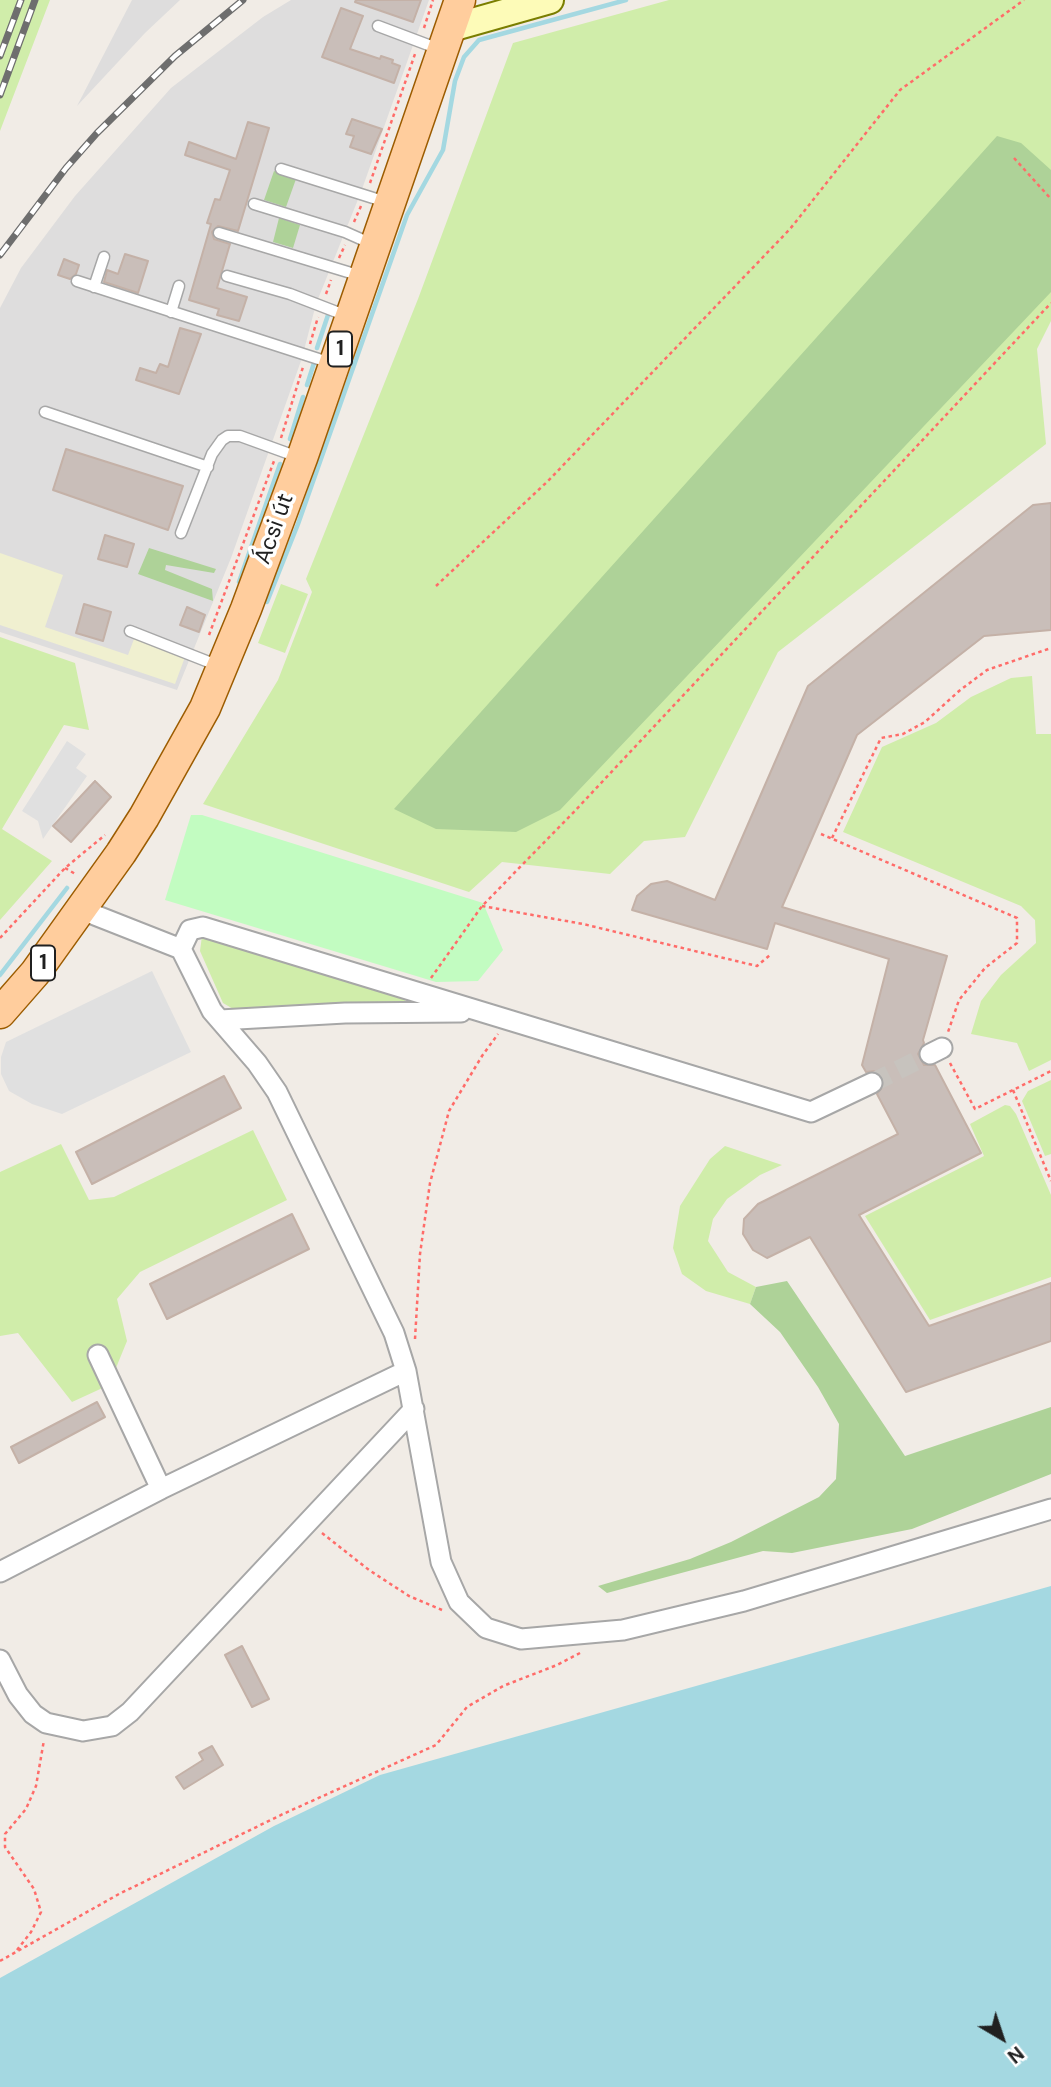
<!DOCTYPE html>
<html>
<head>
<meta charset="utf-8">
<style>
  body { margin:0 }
  #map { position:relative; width:1051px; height:2087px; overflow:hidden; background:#f1ece6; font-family:"DM Sans",sans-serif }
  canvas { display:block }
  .north { position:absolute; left:967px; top:2003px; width:70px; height:70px; -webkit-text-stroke:5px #fff; paint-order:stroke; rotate:141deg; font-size:19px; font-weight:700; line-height:28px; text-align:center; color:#202020 }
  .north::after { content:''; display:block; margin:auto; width:24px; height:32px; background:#202020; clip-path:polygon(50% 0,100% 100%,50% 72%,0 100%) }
</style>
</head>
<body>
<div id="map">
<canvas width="1051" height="2087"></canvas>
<div class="north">N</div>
</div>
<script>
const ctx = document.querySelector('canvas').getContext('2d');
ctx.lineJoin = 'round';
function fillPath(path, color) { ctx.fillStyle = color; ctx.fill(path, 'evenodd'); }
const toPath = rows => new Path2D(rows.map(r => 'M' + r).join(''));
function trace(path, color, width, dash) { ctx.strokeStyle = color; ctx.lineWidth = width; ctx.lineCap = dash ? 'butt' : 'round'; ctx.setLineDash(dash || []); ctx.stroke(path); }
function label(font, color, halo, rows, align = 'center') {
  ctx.font = font + ' "DM Sans",sans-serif'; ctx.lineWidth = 7; ctx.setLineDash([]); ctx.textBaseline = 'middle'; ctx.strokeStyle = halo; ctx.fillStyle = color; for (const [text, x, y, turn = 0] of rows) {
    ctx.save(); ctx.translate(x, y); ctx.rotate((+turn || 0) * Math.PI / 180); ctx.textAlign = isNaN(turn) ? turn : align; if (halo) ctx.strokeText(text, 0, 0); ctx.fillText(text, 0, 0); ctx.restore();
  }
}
fillPath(toPath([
  [132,0,180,0,145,33,77,106],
  [291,0,429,0,361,192,316,304,302,358,231,558,177,690,0,632,0,308,21,268,75,196,171,88,263,17]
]), '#dedddd');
fillPath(toPath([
  [0,553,63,575,45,627,128,655,134,639,185,657,175,684,0,625]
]), '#f0f0d0');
fillPath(toPath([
  [0,0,50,0,0,131],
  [669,0,1051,0,1051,321,1037,349,1046,444,778,652,685,837,644,841,610,874,502,862,469,892,203,804,278,680,312,592,306,579,418,299,513,43],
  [281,584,308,594,285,653,258,643],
  [0,637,75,663,89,730,64,725,2,829,52,861,0,920],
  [1032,676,1036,734,1051,734,1051,1060,1029,1071,1017,1043,971,1034,981,1001,1001,975,1036,943,1035,920,1021,906,843,832,882,747,936,723,971,697,1011,678],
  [202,936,405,994,406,1007,235,1010,223,1003,200,951],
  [1051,1080,1051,1154,1045,1156,1022,1101,1028,1091],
  [1005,1105,1010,1106,1016,1114,1051,1195,1051,1277,930,1320,865,1216,984,1156,970,1124],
  [253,1130,287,1200,140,1272,117,1299,127,1341,109,1385,72,1402,18,1333,0,1336,0,1172,61,1144,89,1200,114,1197],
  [725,1146,782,1165,760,1175,727,1199,713,1219,708,1241,728,1272,756,1287,750,1304,706,1291,682,1274,673,1248,680,1206,710,1159]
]), '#d0edaa');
fillPath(toPath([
  [997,136,1021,143,1051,170,1051,292,560,810,516,832,436,829,394,809],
  [274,171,296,179,286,207,264,200],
  [279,218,300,225,293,248,273,242],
  [149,548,216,569,214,573,166,565,165,570,212,589,213,601,138,574],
  [787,1281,905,1456,1051,1407,1051,1474,912,1529,792,1553,763,1551,607,1593,598,1586,690,1559,731,1542,819,1497,836,1479,839,1424,818,1387,780,1332,750,1304,756,1287]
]), '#aed298');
fillPath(toPath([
  [191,815,202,815,483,903,503,950,478,981,436,982,165,900]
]), '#c2fcc1');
fillPath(toPath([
  [67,741,86,754,76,768,87,776,43,839,38,821,22,811],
  [152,971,191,1052,62,1114,32,1104,9,1091,1,1074,1,1057,6,1042]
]), '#e0e0e0');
fillPath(toPath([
  [1051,1586,1051,2087,0,2087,0,1978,274,1826,380,1775]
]), '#a4d8e1');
trace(toPath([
  [317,348,328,315],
  [307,385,314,363],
  [290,439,303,397],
  [239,582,280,464],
  [267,602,298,524,407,215,443,150,455,81,464,57,479,40,626,0],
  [0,975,67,888]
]), '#a4d8e1', 4.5);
const building = toPath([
  [356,0,421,0,413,22,355,2,356,0],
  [341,8,363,16,350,49,380,59,381,56,393,60,392,63,400,66,394,83,322,57,341,8],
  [352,119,382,129,371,154,350,147,354,136,346,134,352,119],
  [248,122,269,128,238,231,218,226,212,232,214,239,230,244,217,288,247,297,239,321,217,315,219,309,189,300,211,224,207,223,215,199,220,200,230,170,185,155,189,142,236,159,248,122],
  [125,254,148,261,138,293,104,282,107,270,118,274,125,254],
  [64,259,79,265,76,274,70,279,58,275,64,259],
  [180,328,201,334,179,394,136,380,140,368,156,373,160,364,168,367,180,328],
  [66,449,183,486,168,530,53,490,66,449],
  [1051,503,1051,630,984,636,857,735,782,907,947,956,923,1040,924,1043,918,1054,924,1065,935,1065,981,1153,859,1215,929,1326,1051,1283,1051,1341,906,1392,810,1237,767,1258,753,1250,743,1234,744,1219,758,1204,898,1134,877,1094,884,1085,883,1077,874,1071,866,1072,862,1065,889,959,775,923,767,949,632,910,637,896,651,884,667,881,715,900,808,686,1033,505,1051,503],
  [105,535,134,544,127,567,98,559,105,535],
  [84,604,111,612,103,641,76,633,84,604],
  [187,607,205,615,199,632,180,625,187,607],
  [95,781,111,797,71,842,53,826,95,781],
  [224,1076,241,1108,92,1184,76,1152,224,1076],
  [292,1214,309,1249,167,1319,150,1284,292,1214],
  [97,1402,105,1417,19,1463,11,1447,97,1402],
  [242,1646,269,1699,252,1707,225,1655,242,1646],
  [212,1746,223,1765,184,1789,176,1777,203,1760,199,1753,212,1746]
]);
fillPath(building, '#c9beb9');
trace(building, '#c4b1a7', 2);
trace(toPath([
  [872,1083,930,1054]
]), '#c7c3be', 19, [19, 10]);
const lane = toPath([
  [378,26,439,49],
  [281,169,386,202],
  [254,204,345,232,372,244],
  [219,233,361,276],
  [227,276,290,294,347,316],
  [77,281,331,363],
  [94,287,104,257],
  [171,312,179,286],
  [45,412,208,467],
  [181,533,212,454,222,440,228,436,240,436,298,457],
  [130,631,219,666]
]);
const street = toPath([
  [82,910,181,949,212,1011,257,1063,277,1092,394,1333,406,1371,441,1562,459,1602,486,1628,521,1639,623,1630,744,1601,1051,1509],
  [181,949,190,930,203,927,811,1112,872,1083],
  [220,1020,345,1013,461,1012],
  [930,1054,942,1048],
  [98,1355,161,1489],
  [0,1572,161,1489,406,1371],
  [0,1660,18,1695,33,1714,46,1723,83,1731,112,1726,130,1712,414,1409]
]);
const secondary = toPath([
  [451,28,550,0]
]);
const primary = toPath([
  [0,1013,35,973,121,853,144,817,205,708,246,609,302,458,460,0]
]);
trace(lane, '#a7a7a7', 13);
trace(street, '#a7a7a7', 23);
trace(secondary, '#7a7e00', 30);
trace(primary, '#9c5c00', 33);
trace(toPath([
  [424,28,433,0],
  [1014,158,1051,199],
  [370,183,415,54],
  [354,222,361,206],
  [339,258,345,245],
  [326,294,331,280],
  [310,344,318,317],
  [281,438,303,367],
  [436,586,548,481,790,229,900,90,1024,0],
  [209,635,274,461],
  [821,834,1017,918,1017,943,985,968,959,1000,948,1032],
  [832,838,881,738,903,734,925,722,959,691,987,670,1051,648],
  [65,868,77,875],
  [482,906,583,924,757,966,770,955],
  [0,938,65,868,105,835],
  [431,978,482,906,572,814,1051,303],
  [950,1063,975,1109,1051,1071],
  [1013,1090,1051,1181],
  [415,1339,420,1254,430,1183,449,1111,482,1056,498,1034],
  [322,1533,369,1570,409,1596,442,1610],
  [17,1950,31,1932,41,1912,34,1889,5,1847,5,1834,26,1809,36,1786,44,1740],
  [0,1961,119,1894,283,1814,436,1745,467,1707,503,1686,557,1665,580,1653]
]), '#ff6c69', 2.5, [3.5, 3.5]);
trace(lane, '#fff', 10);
trace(street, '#fff', 19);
trace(secondary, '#fdfbb8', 26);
trace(primary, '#ffcd9d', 30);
const rail = toPath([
  [0,56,21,0],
  [0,95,35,0],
  [0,255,66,168,97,133,175,56,243,0]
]);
trace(rail, '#6e6e6e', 7);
trace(rail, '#fff', 4.5, [13]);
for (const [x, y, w] of [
  [340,349,24],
  [43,963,24]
]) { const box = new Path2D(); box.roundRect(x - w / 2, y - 17.5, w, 35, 5); ctx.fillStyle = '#fff'; ctx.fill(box); trace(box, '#202020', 2); }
label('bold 21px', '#202020', null, [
  ["1",340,349],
  ["1",43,963]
]);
label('23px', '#202020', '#fff', [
  ["Ácsi út",275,529,-70]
]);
</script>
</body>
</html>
